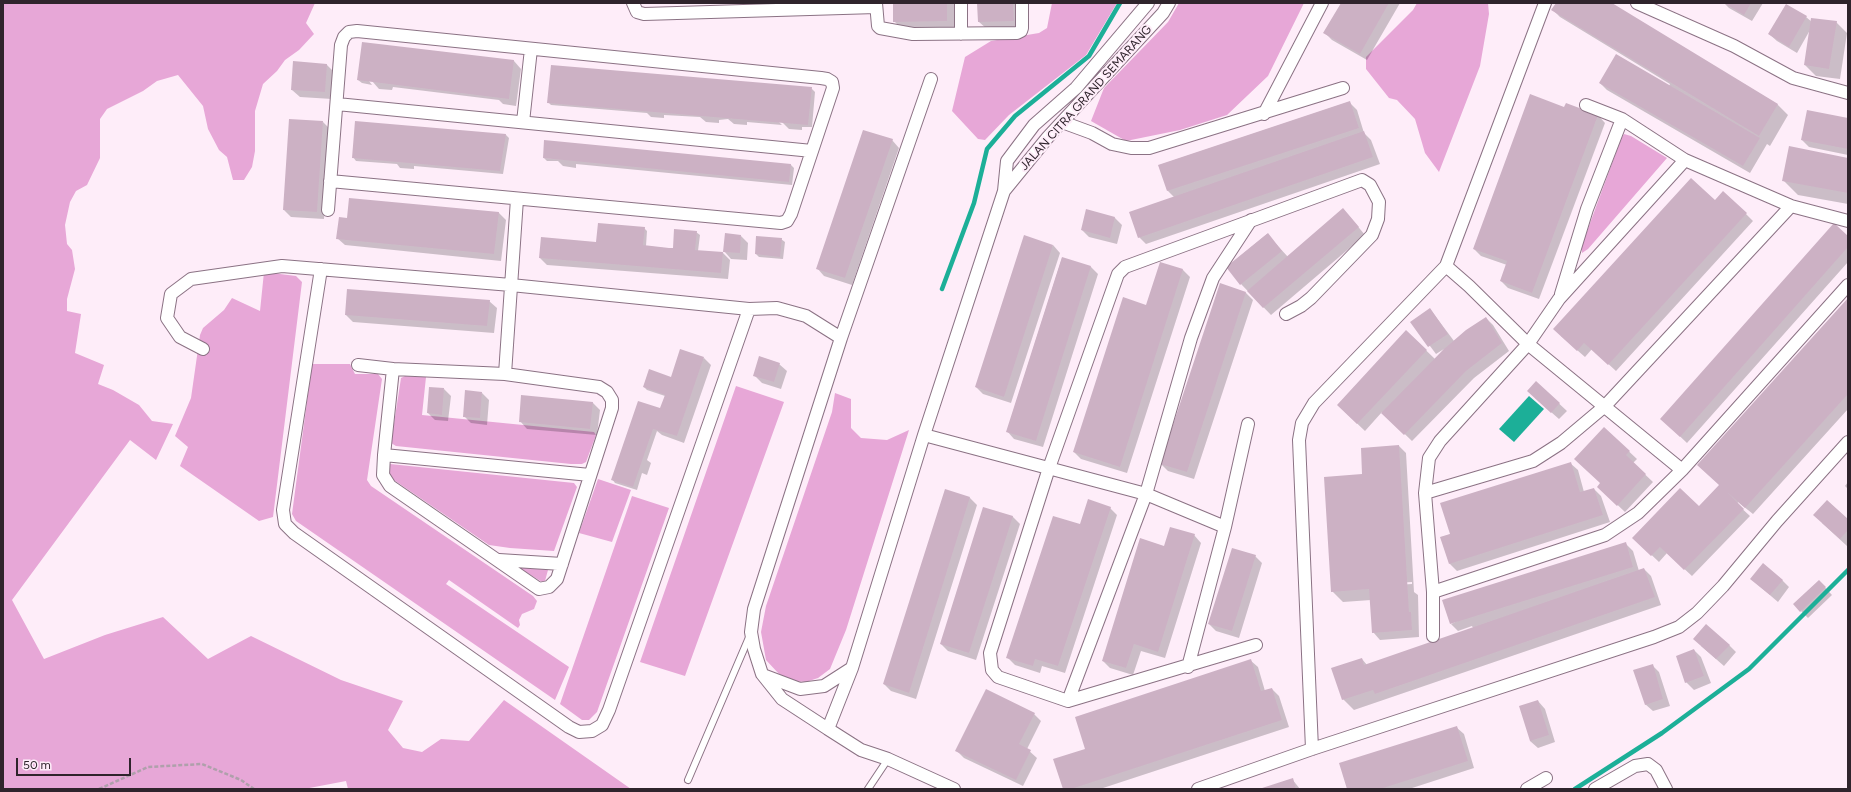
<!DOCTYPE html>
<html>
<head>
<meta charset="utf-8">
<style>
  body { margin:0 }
  #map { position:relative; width:1851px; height:792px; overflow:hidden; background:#feedf9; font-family:Figtree,sans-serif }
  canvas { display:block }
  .frame { position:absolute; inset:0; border:4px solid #2f242c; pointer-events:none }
  .scale { position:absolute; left:16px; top:758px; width:115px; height:18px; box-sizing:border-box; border:2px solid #2f242c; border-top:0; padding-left:5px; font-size:12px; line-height:14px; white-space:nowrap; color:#2f242c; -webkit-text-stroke:3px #feedf9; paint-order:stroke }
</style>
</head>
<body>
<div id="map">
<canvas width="1851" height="792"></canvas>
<div class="frame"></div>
<div class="scale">50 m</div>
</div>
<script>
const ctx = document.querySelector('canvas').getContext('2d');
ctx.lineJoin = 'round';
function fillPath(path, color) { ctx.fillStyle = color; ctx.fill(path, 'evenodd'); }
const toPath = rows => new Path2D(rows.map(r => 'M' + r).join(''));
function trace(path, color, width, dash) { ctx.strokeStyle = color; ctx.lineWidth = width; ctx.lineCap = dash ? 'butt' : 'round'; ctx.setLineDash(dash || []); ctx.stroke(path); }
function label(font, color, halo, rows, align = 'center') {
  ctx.font = font + ' Figtree,sans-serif'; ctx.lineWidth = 4; ctx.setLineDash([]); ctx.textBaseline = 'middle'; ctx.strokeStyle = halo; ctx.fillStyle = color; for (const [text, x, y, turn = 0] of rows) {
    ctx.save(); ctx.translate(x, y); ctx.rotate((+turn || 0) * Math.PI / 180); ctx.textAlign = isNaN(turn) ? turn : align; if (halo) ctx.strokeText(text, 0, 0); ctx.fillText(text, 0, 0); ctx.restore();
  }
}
fillPath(toPath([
  [3,3,315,3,306,23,314,34,299,50,285,60,277,71,263,84,255,111,255,151,252,167,244,180,233,180,227,157,219,150,208,129,203,106,178,75,157,81,143,91,107,109,100,119,100,158,87,185,76,191,70,202,65,225,67,244,72,250,75,269,67,299,67,311,81,314,75,353,104,365,98,384,113,390,139,405,152,421,173,424,156,460,130,440,12,600,44,659,105,635,163,617,208,659,251,636,341,680,403,701,388,730,403,748,422,752,441,739,469,741,504,700,631,789,348,789,346,781,304,789,3,789],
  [1052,3,1117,3,1086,55,1009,115,985,140,978,139,952,111,965,57,991,41,1039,33,1047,28],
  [1179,3,1304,3,1268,76,1227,115,1180,130,1126,141,1091,121,1104,88,1168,22],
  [1417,3,1488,3,1489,14,1480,66,1439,172,1425,153,1415,119,1397,100,1389,98,1366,69,1366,57,1413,10],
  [1624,134,1631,136,1667,158,1588,249,1582,253,1582,245,1621,139],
  [264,272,296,276,302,282,273,517,259,521,180,466,188,447,175,436,191,398,200,335,203,328,224,310,232,298,260,311],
  [312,364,350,364,355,374,378,374,382,379,367,480,371,486,533,596,537,601,534,609,522,614,519,620,520,625,518,628,449,580,446,584,569,667,555,700,296,521,292,514],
  [405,376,426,377,422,415,594,432,596,435,586,462,582,464,571,464,396,446,391,443,401,378],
  [736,386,784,402,685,676,640,662],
  [835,393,851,399,851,428,861,438,887,440,909,430,846,630,830,669,818,678,806,682,794,681,779,674,766,660,761,632,766,606,832,412],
  [390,464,574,483,577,487,554,551,510,548,489,545,391,478,388,474],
  [598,479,631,490,612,542,579,533],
  [632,496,669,508,597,712,589,720,582,720,560,704],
  [518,567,547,568,548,570,545,581,542,582]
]), '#e7a7d7');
fillPath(toPath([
  [1529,396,1544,409,1514,442,1499,429]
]), '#1caf98');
fillPath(toPath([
  [894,3,954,3,954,28,901,28,894,21],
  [979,3,1019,3,1020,28,987,29,979,22],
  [1342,3,1400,3,1367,60,1332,40,1325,33],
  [1557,3,1610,3,1777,104,1788,115,1770,146,1767,144,1750,173,1607,90,1600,83,1669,86,1670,84,1560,17,1553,10],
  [1724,3,1763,3,1752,21,1729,8],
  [1806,17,1812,22,1836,22,1847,33,1840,79,1816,76,1805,65,1810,30,1797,53,1777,41,1769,34],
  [514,61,521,69,516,106,503,104,499,100,393,87,392,90,379,89,372,81,369,81,372,85,362,83,358,80],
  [294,62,327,65,334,72,332,99,300,97,292,90],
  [811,88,815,92,812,127,802,127,802,130,789,129,778,118,776,119,782,125,747,122,747,125,734,124,728,119,719,120,719,123,706,122,700,117,664,115,664,118,651,117,647,113,551,105,548,102],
  [1349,102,1357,110,1364,133,1371,140,1380,164,1146,244,1139,237,1175,198,1168,191,1160,165],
  [1565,108,1598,115,1605,123,1539,299,1508,288,1501,281,1507,265,1481,256,1474,249],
  [1848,120,1848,155,1809,147,1802,140],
  [323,122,330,129,324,219,291,217,284,210],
  [506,135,509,138,503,174,414,166,414,169,400,168,397,164,356,161,353,157],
  [892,140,899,148,852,285,824,276,817,268],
  [544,158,791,165,794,168,792,185,576,164,576,168,563,166,558,161,547,161],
  [1848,159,1848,204,1798,195,1783,180],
  [1715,201,1746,214,1753,221,1616,371,1592,349,1585,357,1561,336],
  [1087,210,1115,218,1122,225,1117,244,1089,237,1082,230],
  [499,213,506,220,501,261,345,245,337,238,348,219],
  [1350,217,1365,235,1271,315,1241,284,1227,267,1267,234,1288,257],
  [644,228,647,231,646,246,673,249,696,232,700,235,698,251,723,253,730,260,728,279,547,265,540,258,597,243],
  [741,236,748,243,747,260,731,259,724,251],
  [1848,237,1848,262,1687,443,1669,426],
  [781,239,785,242,783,259,759,257,756,254],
  [1053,245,1060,253,1011,403,983,394,976,387],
  [1062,258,1091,267,1098,274,1043,447,1014,439,1007,431],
  [1161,263,1183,270,1190,277,1127,473,1081,459,1074,452,1147,306],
  [1220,285,1246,293,1253,300,1194,479,1168,471,1161,464],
  [1848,300,1848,409,1753,514,1738,502,1737,504,1750,516,1692,576,1667,553,1659,562,1641,545,1699,507,1720,485],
  [489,301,497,308,494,333,353,322,346,315],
  [1430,309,1454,341,1486,318,1493,325,1509,351,1474,378,1412,441,1382,412,1365,431,1345,412,1406,331,1435,359,1444,349,1436,354,1412,322],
  [704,358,711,365,684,443,662,435,657,431,647,460,651,463,647,475,642,473,637,490,615,483,612,479,661,409,665,396,647,390,644,387,672,378],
  [779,364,787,371,781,389,762,383,754,375],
  [1536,382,1567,411,1559,419,1535,398],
  [444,389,451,396,448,421,435,420,428,413],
  [482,393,489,400,487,425,471,423,464,416],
  [593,403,600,410,597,435,527,429,520,421],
  [1604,428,1637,459,1633,463,1653,482,1625,512,1606,494],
  [1399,446,1406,453,1414,592,1418,595,1419,637,1380,640,1373,632,1371,600,1343,602,1332,591,1363,475],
  [1412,582,1412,584,1379,586,1379,584],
  [1570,463,1578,470,1584,492,1594,489,1601,496,1610,522,1457,571,1450,564,1442,537,1451,534],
  [1848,482,1848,489,1845,486],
  [945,491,970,498,977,505,916,699,891,691,884,684],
  [1110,508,1117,515,1065,673,1042,666,1040,673,1015,665,1007,657,1080,526],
  [1012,516,1020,524,976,660,948,651,941,644],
  [1848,520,1847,546,1822,523],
  [1194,535,1201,543,1165,658,1141,651,1133,675,1110,668,1103,661,1165,547],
  [1626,544,1633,551,1639,571,1644,569,1651,576,1661,605,1354,710,1343,699,1362,659,1367,665,1473,628,1472,626,1458,631,1451,624],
  [1255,556,1262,563,1239,638,1216,631,1209,624],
  [1751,579,1782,580,1789,587,1778,602],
  [1819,581,1832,595,1808,618,1801,611],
  [1729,645,1736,652,1724,666,1701,646],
  [1694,650,1701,657,1711,683,1694,690,1686,682],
  [1250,660,1258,667,1265,691,1272,689,1279,696,1289,727,1100,789,1064,789,1086,749],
  [1652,665,1659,672,1670,706,1653,711,1645,704],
  [1538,701,1545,709,1555,742,1538,748,1530,741],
  [1034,714,1041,721,1027,749,1037,758,1023,786,964,758,957,751],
  [1456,727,1464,734,1474,768,1409,789,1348,789],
  [1292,779,1300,789,1261,789]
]), '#0003');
trace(toPath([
  [942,289,974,203,987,149,1015,116,1089,56,1120,3],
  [1575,789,1662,733,1749,669,1848,570]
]), '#1caf98', 4.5);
fillPath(toPath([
  [893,3,947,3,947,21,893,22],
  [977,3,1013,3,1014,21,978,22],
  [1341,3,1389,3,1360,54,1323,33],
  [1556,3,1612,3,1778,104,1759,136,1551,10],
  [1724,3,1751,3,1744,15],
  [1786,4,1807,16,1789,47,1768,34],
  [1811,18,1837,21,1829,69,1804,65],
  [362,42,514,60,509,99,357,80],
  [1616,54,1760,138,1743,166,1599,83],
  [293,61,327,64,325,92,291,90],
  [551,65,812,87,808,125,547,103],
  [1530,94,1564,107,1566,103,1598,115,1532,293,1500,281,1507,261,1473,249],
  [1350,101,1359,128,1167,191,1158,165],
  [1807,110,1848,118,1848,149,1801,140],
  [289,119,323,121,317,212,283,210],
  [355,121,506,134,500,171,352,158],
  [863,130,893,139,845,278,816,269],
  [1364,131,1373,157,1138,238,1129,212],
  [544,140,791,164,789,182,543,158],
  [1789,146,1848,158,1848,193,1782,181],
  [1691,178,1715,200,1723,191,1747,213,1608,365,1584,343,1577,351,1553,329],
  [349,198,499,212,494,254,336,239,339,217,347,218],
  [1343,208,1359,227,1263,308,1247,291],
  [1086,209,1115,217,1110,238,1081,230],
  [598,223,645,227,643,245,669,248,673,248,674,229,697,231,695,250,723,252,725,233,741,235,740,253,723,252,721,273,539,258,541,237,596,242],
  [1834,223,1848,236,1848,247,1680,437,1660,419],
  [1268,233,1282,251,1240,285,1226,267],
  [1024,235,1053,245,1004,397,975,387],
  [756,236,782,238,780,257,755,254],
  [1062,257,1091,266,1036,441,1006,432],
  [1160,262,1183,269,1120,467,1073,452,1123,297,1146,305],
  [1220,283,1246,292,1187,472,1160,464],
  [347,289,490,300,487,326,345,315],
  [1848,298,1848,394,1745,508,1727,492,1744,509,1684,570,1660,547,1651,556,1632,538,1680,488,1699,506,1719,485,1697,465],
  [1430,308,1448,334,1428,347,1410,322],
  [1486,317,1502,343,1466,371,1404,435,1381,413,1444,349,1466,330],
  [1406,330,1427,350,1357,424,1337,405],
  [680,349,704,357,677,436,653,429,633,487,611,480,638,401,660,408,665,395,643,387,649,369,671,377],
  [759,356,780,363,774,382,753,376],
  [1536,381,1560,403,1551,413,1527,391],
  [429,387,444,388,442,415,427,413],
  [465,390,482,392,480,418,463,417],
  [521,395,593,402,590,429,519,422],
  [1604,427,1630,451,1626,455,1646,474,1617,506,1597,487,1600,483,1574,459],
  [1399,445,1409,612,1411,612,1412,630,1372,633,1369,589,1331,592,1324,477,1362,474,1361,448],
  [1571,462,1580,492,1594,488,1603,515,1449,564,1440,537,1450,534,1440,503],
  [945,489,970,497,909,693,883,684],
  [1088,499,1111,507,1058,666,1035,659,1033,666,1006,658,1053,516,1080,524],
  [1827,500,1848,519,1848,530,1840,539,1813,515],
  [983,507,1013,516,969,653,940,644],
  [1170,527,1195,534,1158,652,1134,644,1126,668,1102,661,1140,538,1164,546],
  [1626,542,1633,567,1450,624,1442,600],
  [1232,548,1256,555,1232,631,1208,624],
  [1763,563,1783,580,1770,595,1750,579],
  [1644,568,1655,597,1375,694,1373,690,1342,700,1331,668,1362,658,1364,665],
  [1819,580,1826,587,1800,612,1793,604],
  [1706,624,1730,645,1716,659,1693,639],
  [1694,649,1704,676,1685,683,1676,656],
  [1251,659,1261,691,1272,688,1282,720,1071,789,1063,789,1053,759,1085,749,1075,717],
  [1653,664,1663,699,1645,705,1633,670],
  [986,689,1035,713,1019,744,1031,750,1016,780,955,751],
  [1538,700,1549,735,1530,741,1519,706],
  [1457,726,1468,761,1380,789,1347,789,1339,763],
  [1293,778,1296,789,1259,789]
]), '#ccb1c4');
const lane = toPath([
  [688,780,750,635],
  [868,789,888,759]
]);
const street = toPath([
  [633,3,637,12,644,14,876,7],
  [876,3,878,26,880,28,913,34,1017,33,1021,31,1022,28,1022,3],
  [961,3,961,34],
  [1637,3,1734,46,1793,78,1848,93],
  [337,104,812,151],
  [1586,105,1622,119,1685,160,1791,206,1848,221],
  [1264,114,1322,3],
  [523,122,531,49],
  [1062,122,1092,133,1112,144,1131,148,1149,148,1343,88],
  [1004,191,1048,137,1163,13,1169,3],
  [328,210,341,45,344,37,349,32,357,31,821,78,827,79,832,82,833,88,791,214,787,221,781,223,330,181],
  [1446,266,1469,286,1528,344,1682,470],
  [321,269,283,510,285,524,294,533,569,727,579,732,592,731,602,725,609,710,749,309],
  [1561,294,1587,209,1622,119],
  [203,349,180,337,167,318,171,294,191,279,282,266,511,285,749,309,777,308,806,316,841,338],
  [358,365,393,369],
  [393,369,505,374,599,387,607,392,612,400,612,408,557,579,549,587,539,589,390,486,383,475,384,455,393,369],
  [505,374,517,199],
  [924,435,1146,494,1225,527],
  [384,455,590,475],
  [1425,493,1533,461,1561,443,1605,406,1791,206],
  [499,560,562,564],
  [1433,592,1605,535,1638,513,1682,470,1848,285],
  [1433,636,1433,592,1425,493,1429,458,1440,441,1528,344,1559,299,1685,160],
  [1256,645,1068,701,998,677,992,670,990,653,1049,468,1118,274,1125,267,1362,180,1370,185,1379,202,1378,219,1372,235,1311,298,1301,306,1286,314],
  [1188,667,1225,527,1248,424],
  [763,675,800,689,824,686,852,668],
  [1068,701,1146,494,1191,338,1213,278,1251,220],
  [828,729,782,699,762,674,754,649,751,632,754,609,841,338,931,79],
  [1312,749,1299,440,1302,423,1314,403,1446,266,1545,3],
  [954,789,888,759,861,750,828,729,852,668,924,435,1004,191,1007,161,1034,125,1076,88,1148,3],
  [1198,789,1312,749,1654,637,1679,627,1697,613,1723,586,1777,521,1848,442],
  [1527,789,1546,778],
  [1595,789,1635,766,1648,764,1656,770,1666,789]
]);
trace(lane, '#8b7284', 8);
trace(street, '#8b7284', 14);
trace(toPath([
  [99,789,148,767,202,764,241,780,254,789]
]), '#afa0ab', 2.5, [4, 2]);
trace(lane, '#fff', 6);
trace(street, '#fff', 12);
label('12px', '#2f242c', '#feedf9', [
  ["JALAN CITRA GRAND SEMARANG",1086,98,-48]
]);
</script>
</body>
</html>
